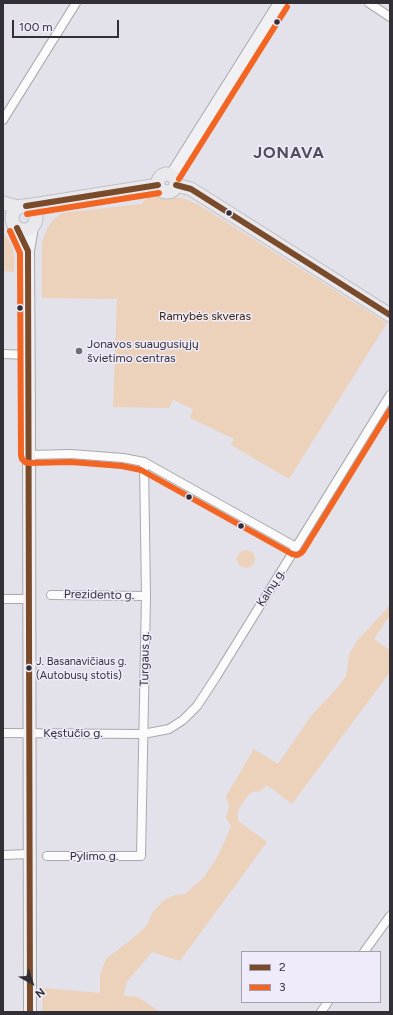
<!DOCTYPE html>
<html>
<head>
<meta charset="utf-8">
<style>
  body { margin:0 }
  #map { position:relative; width:393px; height:1015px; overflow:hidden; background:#e3e2ea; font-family:Figtree,sans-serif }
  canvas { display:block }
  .frame { position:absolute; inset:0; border:4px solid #323036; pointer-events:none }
  .legend { position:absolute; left:241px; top:951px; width:140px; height:52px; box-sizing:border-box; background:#efebfa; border:1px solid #a3a0ac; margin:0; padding:5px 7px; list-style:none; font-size:12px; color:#323036 }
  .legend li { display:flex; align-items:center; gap:8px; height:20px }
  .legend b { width:20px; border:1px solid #a3a0ac }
  .north { position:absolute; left:12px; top:963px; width:40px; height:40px; -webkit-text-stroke:3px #efebfa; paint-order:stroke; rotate:141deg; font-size:11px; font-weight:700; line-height:16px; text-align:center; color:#323036 }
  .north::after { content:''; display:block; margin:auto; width:14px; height:18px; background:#323036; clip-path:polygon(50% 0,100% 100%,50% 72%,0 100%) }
  .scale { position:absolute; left:12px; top:20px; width:107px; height:18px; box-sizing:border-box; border:2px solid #323036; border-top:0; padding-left:5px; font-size:12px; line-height:14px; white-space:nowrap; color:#323036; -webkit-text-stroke:3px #efebfa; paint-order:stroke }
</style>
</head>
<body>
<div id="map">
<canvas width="393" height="1015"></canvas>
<div class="frame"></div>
<ul class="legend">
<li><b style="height:5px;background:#7a4b2a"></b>2</li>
<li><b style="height:5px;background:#f26522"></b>3</li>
</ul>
<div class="north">N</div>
<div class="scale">100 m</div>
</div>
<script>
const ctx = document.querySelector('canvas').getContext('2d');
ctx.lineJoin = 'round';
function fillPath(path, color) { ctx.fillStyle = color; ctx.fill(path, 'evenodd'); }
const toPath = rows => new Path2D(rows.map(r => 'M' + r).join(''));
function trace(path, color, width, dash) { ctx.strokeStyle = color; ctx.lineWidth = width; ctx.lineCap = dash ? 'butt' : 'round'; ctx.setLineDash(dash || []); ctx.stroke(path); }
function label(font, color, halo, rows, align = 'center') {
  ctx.font = font + ' Figtree,sans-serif'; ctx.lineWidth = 3; ctx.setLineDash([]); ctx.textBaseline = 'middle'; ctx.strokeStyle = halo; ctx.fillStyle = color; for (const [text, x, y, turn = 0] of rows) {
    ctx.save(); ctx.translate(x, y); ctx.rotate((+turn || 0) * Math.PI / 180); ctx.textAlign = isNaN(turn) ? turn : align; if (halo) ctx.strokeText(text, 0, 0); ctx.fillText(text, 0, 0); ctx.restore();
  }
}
fillPath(toPath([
  [150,195,183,198,199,205,387,323,289,479,231,445,234,439,190,418,193,409,173,400,169,408,113,407,117,299,42,298,42,242,47,229,53,220,62,213,141,204],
  [3,233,10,242,13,250,14,257,14,272,3,271],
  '237 559a9 9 0 1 1 18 0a9 9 0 1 1-18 0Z',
  [390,605,390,615,374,639,390,650,390,672,292,804,267,785,260,791,252,792,248,795,238,810,238,821,267,842,180,961,152,952,126,983,124,996,138,997,160,1012,42,1012,43,988,100,993,100,975,106,959,137,935,148,924,152,913,164,900,175,895,185,894,204,877,219,854,231,826,226,818,229,807,226,796,254,749,278,764,311,716,338,687,346,676,350,652,357,641]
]), '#ecd1bb');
const street = toPath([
  [369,3,390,17],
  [3,120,76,3],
  [3,354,28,355],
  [29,455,71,454,123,458,144,462,296,547],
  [51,595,146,596],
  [3,599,29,599],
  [3,733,143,734,169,729,183,720,197,706,216,677,390,395],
  [3,855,29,854],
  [47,856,141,856,146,596,144,462],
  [364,952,390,916],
  [321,1012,328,1002]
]);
const secondary = toPath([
  [172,175,280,3],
  [17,228,28,251],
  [30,1012,29,416,28,251,32,227]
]);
const primary = toPath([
  '158 183a9 9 0 1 1 18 0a9 9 0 1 1-18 0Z',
  [176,185,191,189,390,315],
  [3,203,18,207],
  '12 218a12 12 0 1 1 24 0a12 12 0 1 1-24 0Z',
  [26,206,158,185]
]);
trace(street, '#a9a8ae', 10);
trace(secondary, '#a9a8ae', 14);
trace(primary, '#c0c0c4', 15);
trace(street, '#fbfbfc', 8);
trace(secondary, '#f1f1f4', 12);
trace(primary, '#e9e8ed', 13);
trace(toPath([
  [176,185,191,189,390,315],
  [26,206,158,185],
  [17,228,28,251,30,1012]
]), '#7a4b2a', 6);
trace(toPath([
  [179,179,287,7],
  [27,214,159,193],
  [10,231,20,253,21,455,22,459,25,462,29,463,71,462,122,466,141,470,292,554,297,555,301,553,303,551,390,410]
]), '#f26522', 6);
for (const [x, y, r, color] of [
  [277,22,3.5,"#323036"],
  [229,213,3.5,"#323036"],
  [20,308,3.5,"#323036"],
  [79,351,4,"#706e75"],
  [189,497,3.5,"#323036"],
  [241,526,3.5,"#323036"],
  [29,668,3.5,"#323036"]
]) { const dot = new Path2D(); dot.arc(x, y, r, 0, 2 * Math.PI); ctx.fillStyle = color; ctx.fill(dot); trace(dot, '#efebfa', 1.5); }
label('11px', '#323036', '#efebfa', [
  ["J. Basanavičiaus g.",36,662],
  ["(Autobusų stotis)",36,676]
], 'left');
label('12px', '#39240e', '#efebfa', [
  ["Ramybės skveras",205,316]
]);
label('12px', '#323036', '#efebfa', [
  ["Jonavos suaugusiųjų",87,344],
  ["švietimo centras",87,358]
], 'left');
label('12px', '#323036', '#efebfa', [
  ["Kalnų g.",271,588,-58],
  ["Prezidento g.",99,595,1],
  ["Turgaus g.",145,659,-89],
  ["Kęstučio g.",73,733],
  ["Pylimo g.",94,856]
]);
ctx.letterSpacing = '1px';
label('bold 16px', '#504c59', '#efebfa', [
  ["JONAVA",289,153]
]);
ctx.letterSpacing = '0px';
</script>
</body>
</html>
